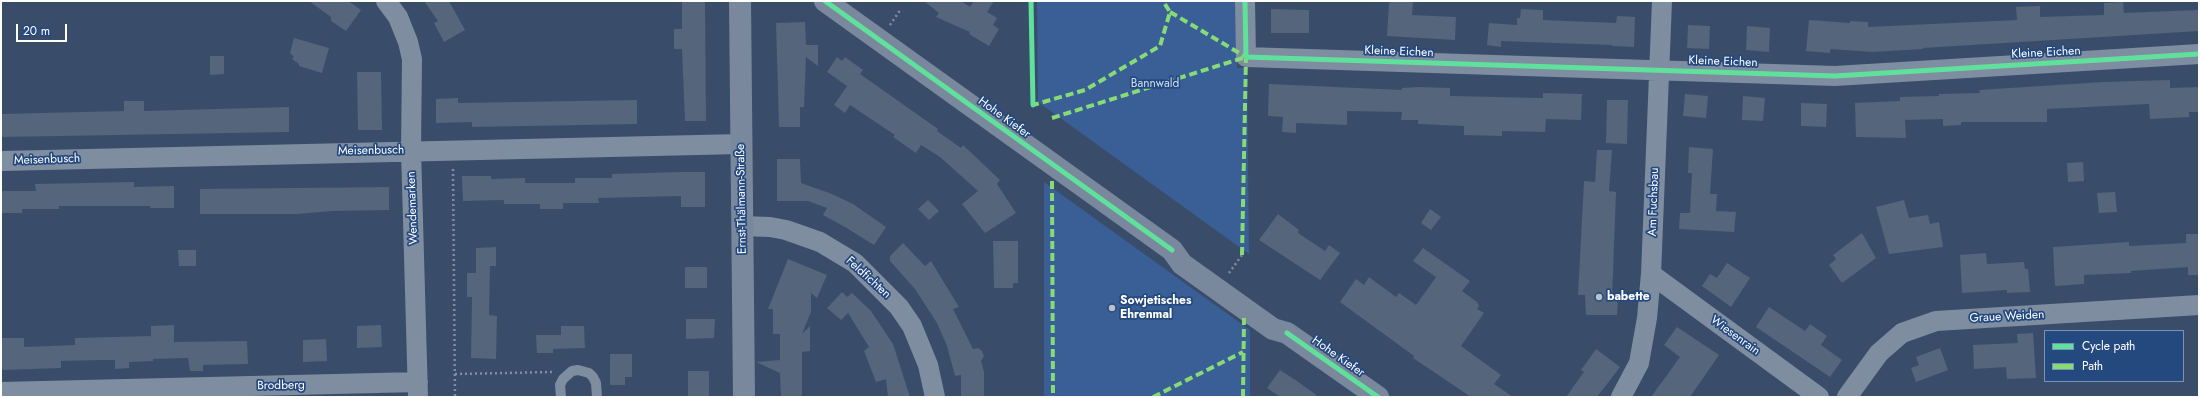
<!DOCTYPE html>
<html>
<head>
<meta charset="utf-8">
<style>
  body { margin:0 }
  #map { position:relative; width:2200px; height:398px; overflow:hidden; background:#394d6a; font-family:Jost,sans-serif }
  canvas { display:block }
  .frame { position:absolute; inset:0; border:2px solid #fff; pointer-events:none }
  .legend { position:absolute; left:2044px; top:330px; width:140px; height:52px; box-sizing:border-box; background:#24497f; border:1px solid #7c92b2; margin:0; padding:5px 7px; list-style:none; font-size:12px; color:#fff }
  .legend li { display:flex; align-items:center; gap:8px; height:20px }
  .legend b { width:20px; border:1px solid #7c92b2 }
  .scale { position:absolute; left:16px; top:24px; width:51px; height:18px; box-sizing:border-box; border:2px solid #fff; border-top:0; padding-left:5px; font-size:12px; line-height:14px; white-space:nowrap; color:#fff; -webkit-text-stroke:3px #24497f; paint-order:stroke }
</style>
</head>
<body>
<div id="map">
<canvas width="2200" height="398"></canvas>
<div class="frame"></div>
<ul class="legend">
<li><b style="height:5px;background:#60e19b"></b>Cycle path</li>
<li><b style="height:5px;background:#86db77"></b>Path</li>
</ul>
<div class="scale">20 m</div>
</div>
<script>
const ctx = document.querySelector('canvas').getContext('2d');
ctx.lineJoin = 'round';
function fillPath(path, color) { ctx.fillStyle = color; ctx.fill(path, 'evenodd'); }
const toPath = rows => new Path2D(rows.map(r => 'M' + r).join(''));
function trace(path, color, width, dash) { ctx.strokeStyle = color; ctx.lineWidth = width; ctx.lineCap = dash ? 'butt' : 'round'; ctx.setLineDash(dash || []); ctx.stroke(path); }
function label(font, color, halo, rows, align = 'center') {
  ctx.font = font + ' Jost,sans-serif'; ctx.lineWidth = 3.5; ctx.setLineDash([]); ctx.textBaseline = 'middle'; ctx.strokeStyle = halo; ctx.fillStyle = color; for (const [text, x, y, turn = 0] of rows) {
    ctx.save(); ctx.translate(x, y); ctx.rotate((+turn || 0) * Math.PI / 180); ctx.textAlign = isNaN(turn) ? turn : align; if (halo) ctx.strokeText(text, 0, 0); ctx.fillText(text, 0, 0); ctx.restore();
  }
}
fillPath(toPath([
  [1037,1,1236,1,1237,68,1247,68,1249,254,1038,102],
  [1044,182,1250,330,1250,397,1044,397]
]), '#395f96');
fillPath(toPath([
  [309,1,348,1,361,10,346,31,331,21,331,17],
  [424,1,449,1,465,30,444,42,434,23,438,21],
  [682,1,705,1,706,121,685,121,682,49,674,49,674,29,682,29],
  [924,1,961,1,970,7,974,1,994,1,987,12,997,18,993,25,999,29,989,46,969,34,970,32,936,17,939,13],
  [1391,1,1413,1,1412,15,1456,17,1455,40,1387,36,1389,3],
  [2123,2,2124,13,2199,10,2199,31,1923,48,1923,49,1872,52,1830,49,1830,53,1806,51,1809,20,1850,23,1850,21,1868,22,1868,27,2017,20,2016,7,2040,6,2040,17,2104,15,2104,3],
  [1271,9,1309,10,1309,33,1271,33],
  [1521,9,1543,10,1543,20,1616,23,1617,16,1635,17,1634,47,1612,46,1612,45,1501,41,1501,47,1487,45,1489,23,1517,25,1517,18,1520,18],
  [805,22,806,45,818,45,818,66,806,57,804,107,800,107,800,127,779,127,776,23],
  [1688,25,1710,26,1709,49,1687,48],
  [1747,26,1770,28,1769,52,1746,50],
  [294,38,329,48,322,73,299,66,299,64,292,59,294,57,290,53],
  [210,56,224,56,224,74,210,75],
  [837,57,842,61,845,57,863,70,860,74,938,129,937,131,961,148,963,145,1000,180,997,184,1016,213,985,233,962,204,978,191,940,157,921,145,916,153,893,137,895,135,850,105,845,113,834,105,847,86,827,72],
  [357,72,381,72,382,130,358,130],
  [2170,80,2170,88,2199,87,2199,112,2189,112,2189,117,2150,119,2149,104,2047,109,2047,122,1961,122,1961,125,1943,126,1943,119,1905,120,1906,138,1856,137,1855,103,1900,101,1900,97,1939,96,1939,94,1980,93,1979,90,2103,82],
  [1269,84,1402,90,1402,88,1419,87,1450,88,1450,96,1543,98,1543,93,1582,94,1581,120,1546,119,1545,132,1502,131,1502,136,1464,135,1464,126,1418,124,1418,120,1401,120,1402,112,1347,111,1347,125,1296,123,1296,133,1282,132,1283,117,1268,116],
  [1685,94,1708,96,1706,118,1683,116],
  [1743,96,1765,98,1763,121,1742,120],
  [458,98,458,103,637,100,637,124,472,127,472,122,436,123,436,99],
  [1607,100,1628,100,1627,144,1606,143],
  [124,101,144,101,144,111,289,107,289,132,1,137,1,114,124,111],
  [1801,103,1827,104,1826,127,1801,126],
  [1689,147,1713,149,1710,194,1717,194,1716,211,1736,212,1734,232,1679,229,1680,213,1690,213,1692,173,1688,173],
  [1597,150,1612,150,1609,191,1616,192,1612,299,1618,299,1617,315,1586,315,1585,295,1578,295,1584,181,1595,182],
  [777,159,800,159,801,183,832,194,853,204,886,227,874,245,845,227,823,215,827,208,808,201,777,201],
  [2083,162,2084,181,2068,182,2067,163],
  [681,172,705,172,705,207,681,207,681,196,598,198,599,203,563,203,563,209,540,209,540,204,504,204,504,200,463,201,462,176,491,176,491,179,525,178,525,183,575,183,575,178,612,178,612,174],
  [134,182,134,187,174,186,174,208,150,208,150,206,59,206,59,209,22,209,22,213,1,213,1,191,36,191,35,184],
  [389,187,389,210,332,211,297,214,200,214,200,189],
  [2115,192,2117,212,2099,213,2097,193],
  [928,200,939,211,929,220,918,209],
  [1904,200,1909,218,1928,215,1930,224,1939,222,1943,247,1889,254,1876,207],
  [1430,209,1441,217,1431,230,1421,223],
  [1278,214,1299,230,1298,233,1325,251,1329,245,1340,253,1320,280,1259,240],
  [1862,233,1876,258,1842,283,1829,265,1836,259,1833,255],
  [2186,234,2199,234,2199,275,2188,275,2188,267,2131,271,2131,273,2084,275,2084,284,2055,286,2053,247,2129,242,2129,246,2186,243],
  [993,241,1018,241,1018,283,1013,283,1013,288,994,288],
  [903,243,925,266,931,261,959,307,953,309,973,349,978,348,982,351,984,356,981,361,984,372,984,397,961,397,961,375,955,376,947,346,937,323,915,289,890,261,890,256],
  [496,247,496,266,490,266,489,315,497,316,496,359,471,358,472,297,467,297,467,273,476,273,476,248],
  [1423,248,1470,281,1462,291,1477,302,1479,306,1477,309,1484,313,1461,346,1501,375,1494,384,1513,397,1471,397,1413,358,1414,356,1340,302,1356,279,1364,285,1369,277,1396,297,1399,293,1416,305,1436,277,1413,261],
  [178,250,196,250,196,266,179,266],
  [1986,253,1987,264,2024,262,2025,269,2028,269,2030,292,2007,293,2007,290,1962,293,1960,255],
  [788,259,827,275,817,298,811,293,811,312,802,334,810,326,810,351,802,352,802,397,781,397,780,373,756,362,780,360,780,334,773,334,773,309,768,309],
  [1727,263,1750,278,1731,307,1702,286,1710,274,1717,278],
  [685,267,707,267,707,288,685,288],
  [842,292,847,297,852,293,871,311,893,344,910,397,888,397,886,379,876,382,864,351,869,347,848,313,841,320,827,308],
  [1769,307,1805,331,1810,324,1827,336,1821,345,1842,360,1830,377,1756,327],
  [686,319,715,319,714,338,686,339],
  [174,325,174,342,247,341,248,364,203,365,203,371,190,371,188,358,153,359,153,361,129,362,129,368,115,369,115,360,102,360,61,361,61,368,3,370,1,368,2,338,24,338,24,347,75,345,75,338,151,336,151,326],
  [381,325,382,347,357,348,357,326],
  [561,326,584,326,585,348,553,349,553,353,537,353,536,335,561,335],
  [1677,327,1719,355,1690,397,1651,397,1680,357,1664,345],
  [2033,333,2036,378,2007,379,2006,367,1974,369,1973,345,2018,343,2017,334],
  [326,339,327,361,303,362,303,340],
  [1940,348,1948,370,1916,382,1911,368,1919,365,1916,357],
  [1596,349,1620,367,1597,397,1566,397,1584,372,1581,370],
  [610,354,632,354,632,377,625,377,625,385,610,385],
  [1280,370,1297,381,1319,397,1280,397,1267,388],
  [688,371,709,371,709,396,688,396]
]), '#54657c');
trace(toPath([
  [890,25,901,9],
  [453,169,455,397],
  [1229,273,1242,255],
  [455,374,553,372]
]), '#7f8da1', 2.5, [2, 3]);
trace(toPath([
  [561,397,560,385,563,379,572,371,578,370,589,373,593,377,596,383,597,397]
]), '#7f8da1', 10);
trace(toPath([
  [386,1,398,17,408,42,412,59,411,150,418,397],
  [1245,1,1246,57,1835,76,2199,54],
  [1,161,741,144],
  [742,226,770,227,786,230,820,242,855,263,899,307,912,326,928,365,935,397],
  [1651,274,1819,397],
  [1,392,418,382],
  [1621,397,1639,363,1647,318,1651,274,1662,1],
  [1847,397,1879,353,1902,333,1936,321,2199,305]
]), '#7f8da1', 20);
trace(toPath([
  [740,1,744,397],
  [825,1,1172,250,1182,264,1273,329,1287,333,1378,397]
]), '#7a889d', 22);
trace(toPath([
  [1170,12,1246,57],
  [1033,103,1033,105,1085,90,1160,46,1170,12,1163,1],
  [1052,118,1246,57],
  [1052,181,1053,397],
  [1242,255,1246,57],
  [1153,397,1243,352],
  [1243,397,1244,318]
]), '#86db77', 4, [8, 4]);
trace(toPath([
  [825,1,1172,250],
  [1031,1,1033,105],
  [1245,1,1246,57,1835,76,2199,54],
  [1287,333,1378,397]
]), '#60e19b', 5);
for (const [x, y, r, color] of [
  [1599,297,4,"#bac1cb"],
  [1112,308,4,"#bac1cb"]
]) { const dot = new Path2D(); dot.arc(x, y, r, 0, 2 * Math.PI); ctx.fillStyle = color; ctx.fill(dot); trace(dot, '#24497f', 1.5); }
label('12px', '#fff', '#24497f', [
  ["Kleine Eichen",1399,52,2],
  ["Kleine Eichen",2046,53,-3],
  ["Kleine Eichen",1723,62,2],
  ["Hohe Kiefer",1004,118,36],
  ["Meisenbusch",371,151,-1],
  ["Meisenbusch",47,160,-2],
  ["Ernst-Thälmann-Straße",742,199,-91],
  ["Am Fuchsbau",1654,202,-88],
  ["Wendemarken",413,208,-92],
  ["Feldfichten",868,278,42],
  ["Graue Weiden",2007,317,-3],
  ["Wiesenrain",1735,336,36],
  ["Hohe Kiefer",1338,357,35],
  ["Brodberg",281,386,-1]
]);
label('12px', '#cedef5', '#24497f', [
  ["Bannwald",1155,84]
]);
label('bold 12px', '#fff', '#24497f', [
  ["babette",1607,297],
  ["Sowjetisches",1120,301],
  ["Ehrenmal",1120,315]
], 'left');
</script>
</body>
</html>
